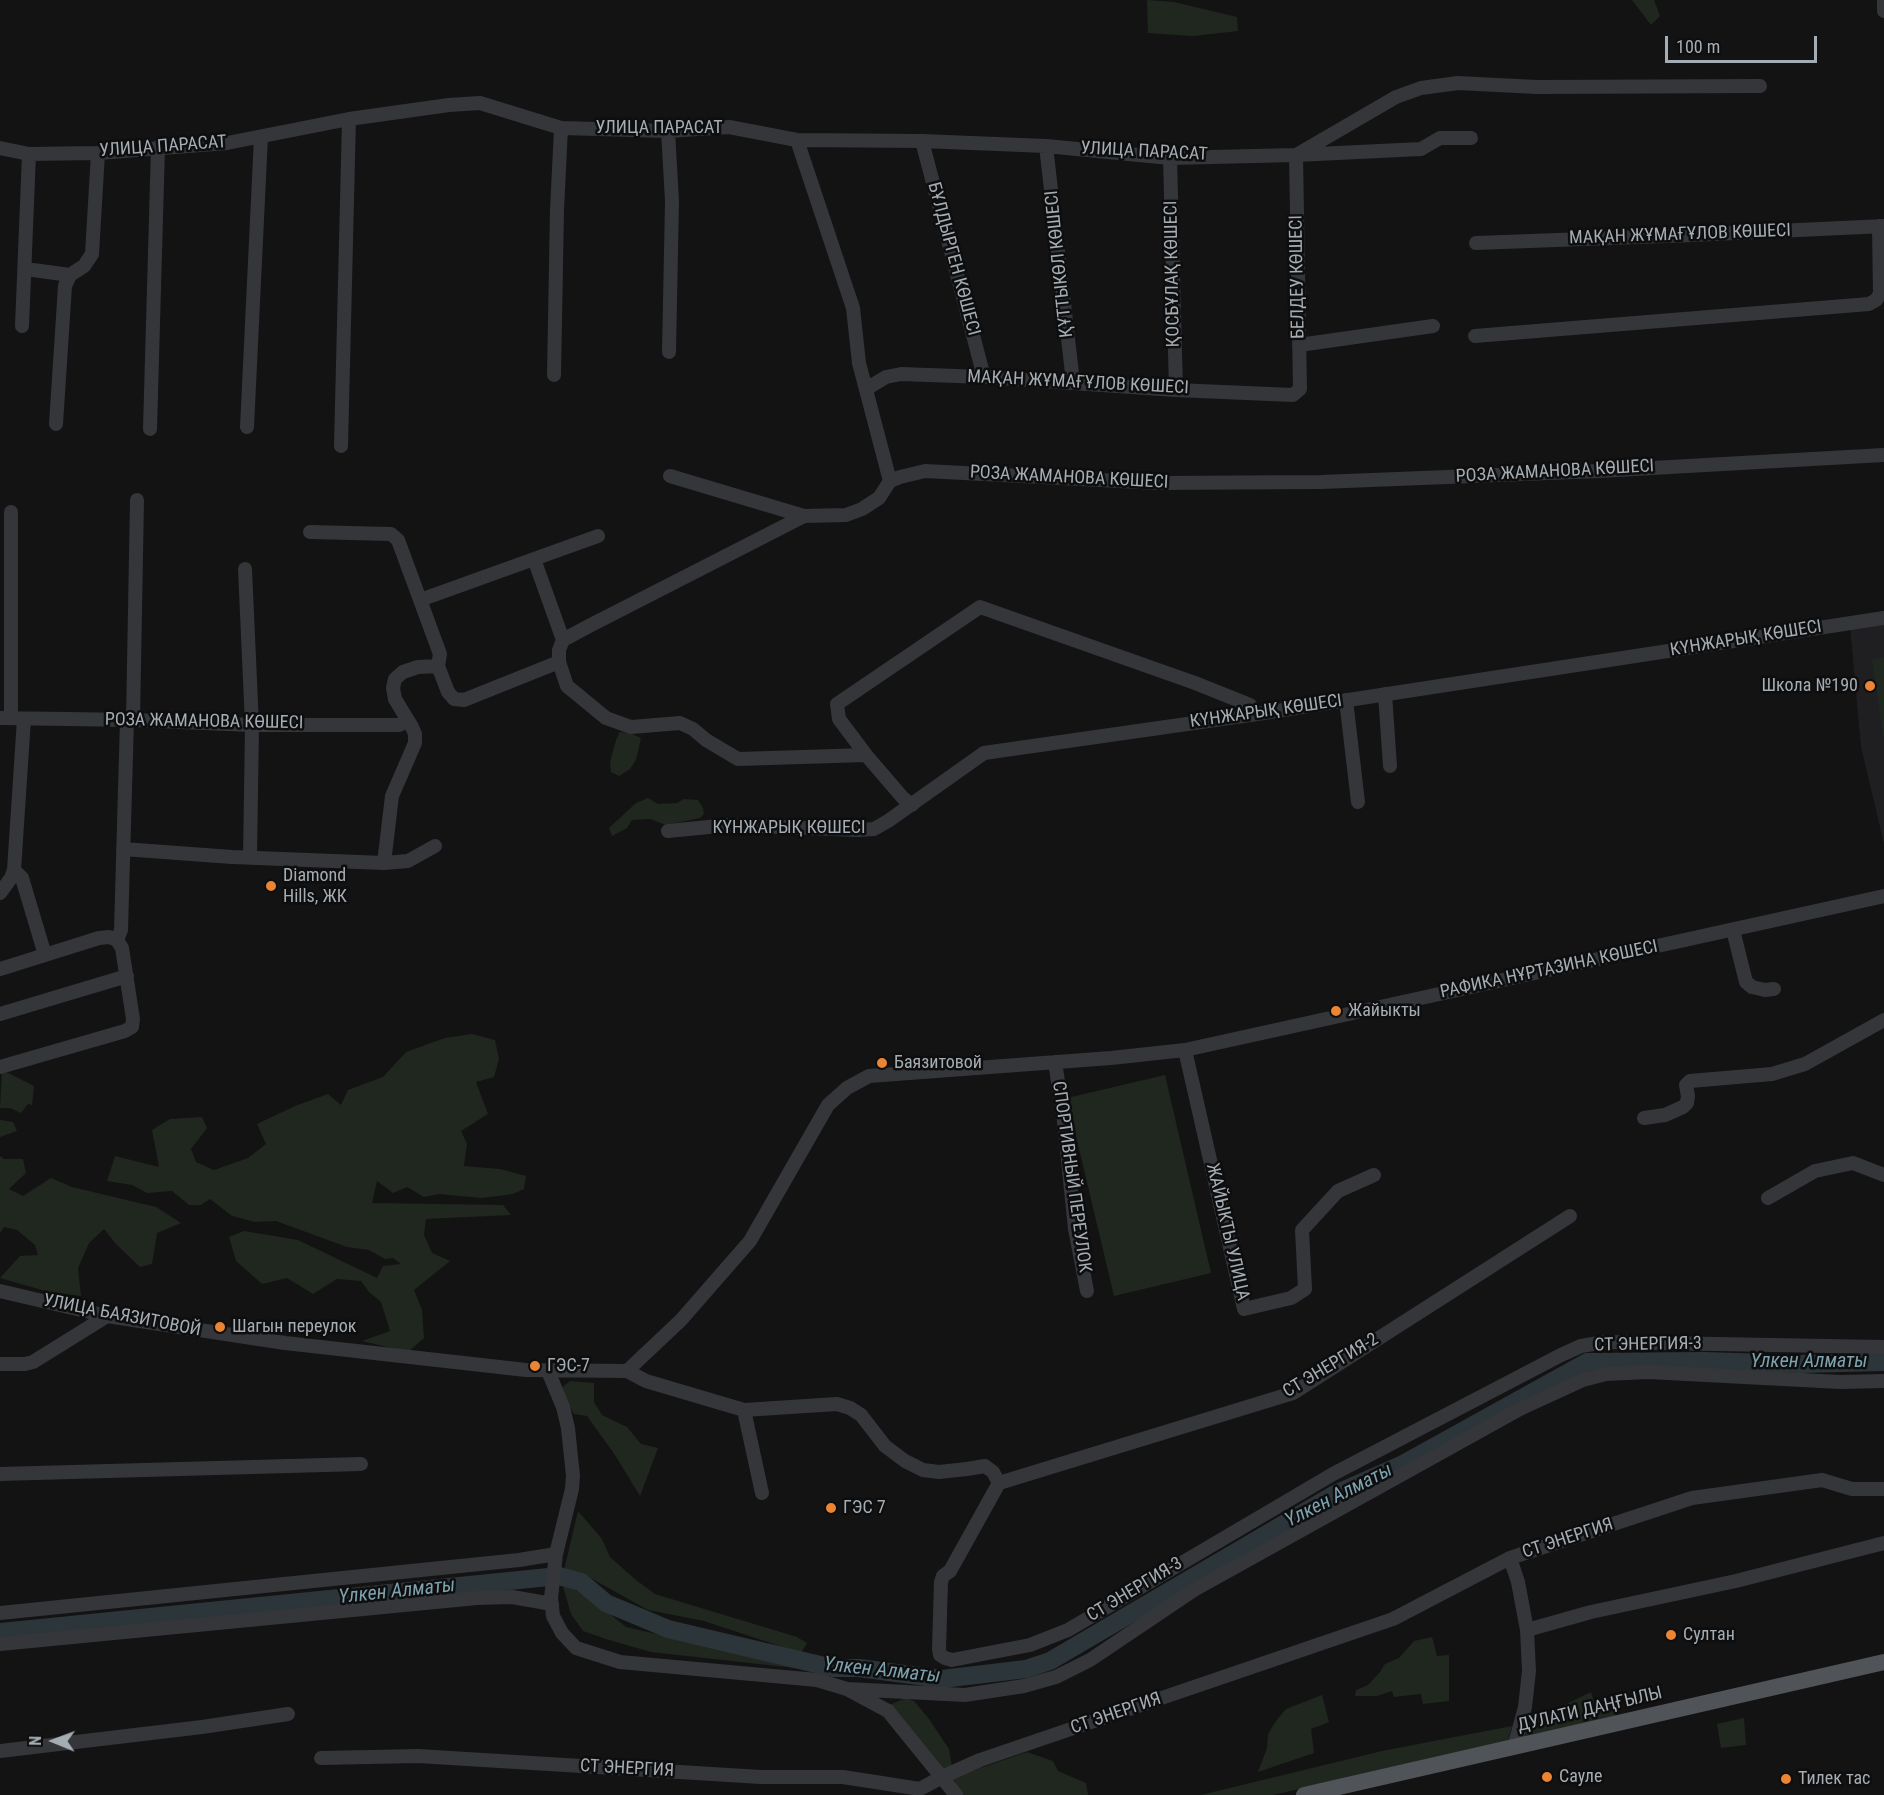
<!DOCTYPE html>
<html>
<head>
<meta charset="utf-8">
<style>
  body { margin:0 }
  #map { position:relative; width:1884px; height:1795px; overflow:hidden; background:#131314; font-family:"Roboto Condensed",sans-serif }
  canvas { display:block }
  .north { position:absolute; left:24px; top:1711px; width:60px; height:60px; -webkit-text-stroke:4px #0e0e0f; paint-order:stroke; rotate:271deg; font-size:16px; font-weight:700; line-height:24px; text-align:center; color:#a5adb4 }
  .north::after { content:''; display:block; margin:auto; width:21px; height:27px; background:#a5adb4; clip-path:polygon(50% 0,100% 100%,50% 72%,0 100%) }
  .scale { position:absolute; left:1665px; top:36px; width:152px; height:27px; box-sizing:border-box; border:3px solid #a5adb4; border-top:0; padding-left:8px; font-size:18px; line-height:21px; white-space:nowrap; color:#a5adb4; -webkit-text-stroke:4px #0e0e0f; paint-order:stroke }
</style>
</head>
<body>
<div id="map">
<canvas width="1884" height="1795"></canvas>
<div class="north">N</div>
<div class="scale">100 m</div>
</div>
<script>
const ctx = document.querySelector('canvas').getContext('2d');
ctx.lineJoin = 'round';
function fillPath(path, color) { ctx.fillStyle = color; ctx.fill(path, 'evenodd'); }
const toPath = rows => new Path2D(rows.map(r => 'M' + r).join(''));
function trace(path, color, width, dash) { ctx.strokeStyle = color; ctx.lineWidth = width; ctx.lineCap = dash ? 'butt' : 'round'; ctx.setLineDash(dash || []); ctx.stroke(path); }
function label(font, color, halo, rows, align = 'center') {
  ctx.font = font + ' "Roboto Condensed",sans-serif'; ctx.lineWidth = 5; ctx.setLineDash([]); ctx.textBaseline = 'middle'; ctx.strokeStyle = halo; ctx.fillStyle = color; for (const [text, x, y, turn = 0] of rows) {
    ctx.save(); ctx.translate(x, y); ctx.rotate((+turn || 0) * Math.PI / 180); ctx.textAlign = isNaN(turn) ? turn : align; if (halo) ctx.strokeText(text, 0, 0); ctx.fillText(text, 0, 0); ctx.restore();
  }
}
fillPath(toPath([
  [1884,622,1884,844,1861,747,1850,626]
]), '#1f1f21');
fillPath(toPath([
  [1147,0,1174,2,1237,17,1238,31,1193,36,1148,33],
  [1632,0,1654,0,1660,16,1651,25],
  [1884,657,1884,736,1883,736,1872,659],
  [620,732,630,733,641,738,636,760,630,769,619,776,611,772,610,762,616,740],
  [648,798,658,804,677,803,684,799,698,800,703,808,704,814,700,818,666,825,650,819,632,820,627,828,612,836,609,828,636,803],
  [472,1034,495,1040,499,1059,494,1077,476,1082,488,1114,461,1131,467,1144,464,1166,500,1169,526,1176,524,1189,513,1194,482,1198,439,1194,424,1197,407,1187,393,1193,377,1181,372,1203,503,1205,511,1215,426,1219,424,1235,432,1253,450,1261,414,1290,422,1310,424,1338,408,1352,362,1341,390,1331,381,1302,369,1292,361,1281,337,1279,313,1294,287,1278,262,1284,236,1261,229,1237,244,1231,298,1240,377,1278,383,1266,401,1264,393,1258,385,1259,369,1250,347,1247,276,1221,255,1222,232,1216,210,1199,201,1205,189,1205,172,1191,147,1193,132,1185,107,1181,115,1156,159,1167,152,1130,170,1119,202,1117,207,1128,191,1149,196,1162,214,1170,248,1158,266,1144,257,1124,295,1106,328,1094,341,1105,348,1090,383,1077,406,1052,445,1038],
  [2,1070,34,1086,32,1105,28,1104,21,1113,10,1108,0,1108],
  [1165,1075,1211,1273,1114,1296,1067,1098],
  [0,1120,13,1122,17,1131,0,1137],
  [0,1156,4,1159,23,1159,26,1173,9,1189,23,1196,51,1178,72,1187,156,1207,181,1223,157,1233,152,1264,140,1267,116,1244,104,1229,89,1243,78,1268,81,1296,49,1292,0,1278,20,1256,38,1255,35,1245,17,1230,4,1227,0,1233],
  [570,1381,594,1383,594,1402,602,1415,627,1427,641,1444,658,1448,640,1496,615,1455,587,1416,574,1414,559,1390],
  [578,1511,602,1539,610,1557,636,1580,655,1594,797,1637,807,1643,801,1653,704,1621,648,1610,587,1576,564,1570],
  [562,1583,589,1597,626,1627,813,1670,651,1652,606,1639,583,1631,571,1614],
  [1432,1637,1437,1656,1449,1655,1449,1701,1423,1704,1421,1694,1394,1697,1392,1691,1377,1696,1355,1696,1356,1690,1368,1685,1380,1672,1385,1664,1399,1658,1414,1641],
  [1591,1692,1594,1703,1614,1700,1616,1721,1520,1741,1525,1721,1556,1709],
  [1322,1695,1329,1722,1311,1729,1314,1753,1258,1772,1267,1748,1268,1734,1276,1721,1286,1709],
  [906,1698,914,1701,929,1719,949,1749,952,1767,943,1772,889,1705],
  [1744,1718,1746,1745,1721,1748,1717,1724],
  [1512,1726,1508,1741,1273,1795,1201,1795,1382,1751],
  [1027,1752,1053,1761,1058,1771,1086,1783,1088,1795,963,1795,951,1778]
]), '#20271f');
trace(toPath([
  [0,1632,559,1576,581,1582,606,1603,668,1629,833,1668,859,1668,942,1679,1026,1669,1050,1661,1335,1494,1401,1465,1587,1362,1704,1361,1800,1364,1884,1362]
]), '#2c363a', 18);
trace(toPath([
  [1884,0,1884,11],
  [668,131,672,201,669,352],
  [797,140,853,308,859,363,890,481],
  [922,141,984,377],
  [1046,146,1073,382],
  [0,148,29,154,98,153,227,143,349,119,449,105,480,103,561,128,668,131,729,127,797,140,922,141,1046,146,1170,158,1296,155,1421,149,1440,138,1471,138],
  [1298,154,1396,97,1421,88,1458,83,1537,87,1760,86],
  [1170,158,1176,390],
  [1476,243,1692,235,1884,226],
  [33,270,70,275],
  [22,326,29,154],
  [1475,336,1869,304,1876,300,1880,294,1879,226],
  [1299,345,1433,326],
  [554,375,557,210,561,128],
  [866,389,886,377,901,374,984,377,1176,390,1293,395,1300,389,1296,155],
  [56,424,65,286,70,275,84,266,92,254,98,153],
  [247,427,261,137],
  [150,429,158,147],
  [341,446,349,119],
  [670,476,804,516],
  [11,512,11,718],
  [310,532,391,534,398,540,440,654,438,666],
  [534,559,563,640],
  [245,569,252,725,250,857],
  [420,600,598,536],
  [1385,694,1390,766],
  [1346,700,1358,802],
  [0,718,133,720,252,725,399,725,407,721],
  [133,720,137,500],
  [866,755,738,759,706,740,693,729,680,723,631,727,606,718,567,686,559,662,559,650,563,640,589,626,804,516,846,515,862,509,879,498,890,481,900,477,925,471,1158,483,1321,482,1599,471,1884,455],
  [912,805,903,798,866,755,839,719,837,704,980,607,1195,683,1250,705,1257,714],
  [668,831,729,825,858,830,874,829,888,821,984,753,1257,714,1884,618],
  [123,849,232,857,384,863,392,796,415,743,415,734,412,727,395,699,393,688,395,679,403,672,418,667,438,666,448,692,454,699,464,700,559,662],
  [384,863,408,861,435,846],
  [14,870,22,878,45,955],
  [0,893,11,878,14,870,24,719],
  [1733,930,1746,982,1752,987,1765,990,1774,989],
  [117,940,121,930,127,720],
  [0,969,99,938,109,937,117,940,122,948,133,1019,132,1027,125,1031,0,1067],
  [0,1014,127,976],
  [1185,1050,1244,1309,1291,1298,1305,1289,1302,1230,1338,1191,1374,1175],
  [1055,1062,1064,1121,1075,1229,1087,1291],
  [1644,1118,1665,1115,1683,1107,1687,1103,1688,1096,1686,1085,1690,1081,1772,1074,1805,1064,1884,1020],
  [1768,1198,1815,1171,1853,1163,1884,1175],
  [0,1291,107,1316,285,1343,526,1370,627,1371,681,1320,750,1241,828,1105,847,1088,869,1076,1111,1058,1185,1050,1884,896],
  [0,1364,25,1364,33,1362,107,1316],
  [548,1371,563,1407,568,1428,573,1476,572,1489,556,1554,551,1598,553,1616,562,1633,576,1648,620,1662,817,1680,847,1689,888,1711,956,1795],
  [627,1371,646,1381,744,1410,837,1404,850,1408,861,1415,885,1446,905,1461,923,1470,939,1472,967,1469,985,1466,993,1472,999,1483,950,1571,943,1576,941,1582,939,1649,940,1655,945,1658,952,1660,1030,1645,1068,1630,1333,1474,1561,1355,1581,1346,1605,1342,1884,1347],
  [744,1410,762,1493],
  [0,1474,361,1464],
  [999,1483,1293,1393,1570,1216],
  [1510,1558,1518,1582,1527,1630,1529,1671,1525,1707,1514,1747],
  [0,1613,519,1560,556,1554],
  [1527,1630,1591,1612,1736,1581,1884,1543],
  [0,1644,477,1598,512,1597,552,1604],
  [847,1689,965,1695,1024,1686,1056,1677,1090,1660,1194,1590,1520,1409,1583,1380,1606,1374,1648,1372,1840,1382,1884,1381],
  [0,1751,202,1727,288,1714],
  [321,1758,418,1756,761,1777,843,1777,920,1789,942,1777,980,1760,1393,1619,1510,1558,1692,1498,1822,1480,1852,1489,1884,1489]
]), '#343639', 14);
trace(toPath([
  [1304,1795,1884,1662]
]), '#505458', 16);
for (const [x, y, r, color] of [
  [1870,686,6,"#eb8534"],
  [271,886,6,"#eb8534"],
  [1336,1011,6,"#eb8534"],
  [882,1063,6,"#eb8534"],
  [220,1327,6,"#eb8534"],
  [535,1366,6,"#eb8534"],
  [831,1508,6,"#eb8534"],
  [1671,1635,6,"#eb8534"],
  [1547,1777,6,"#eb8534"],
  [1786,1779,6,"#eb8534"]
]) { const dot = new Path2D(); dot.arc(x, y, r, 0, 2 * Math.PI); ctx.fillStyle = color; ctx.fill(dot); trace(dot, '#0e0e0f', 2); }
label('18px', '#a5adb4', '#0e0e0f', [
  ["УЛИЦА ПАРАСАТ",659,128],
  ["УЛИЦА ПАРАСАТ",163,147,-4],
  ["УЛИЦА ПАРАСАТ",1144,152,3],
  ["МАҚАН ЖҰМАҒҰЛОВ КӨШЕСІ",1680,235,-2],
  ["БҰЛДЫРГЕН КӨШЕСІ",953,259,75],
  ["ҚҰТТЫКӨЛ КӨШЕСІ",1060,264,-96],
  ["ҚОСБҰЛАҚ КӨШЕСІ",1173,274,-91],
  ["БЕЛДЕУ КӨШЕСІ",1298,277,-91],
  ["МАҚАН ЖҰМАҒҰЛОВ КӨШЕСІ",1078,383,3],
  ["РОЗА ЖАМАНОВА КӨШЕСІ",1555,472,-3],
  ["РОЗА ЖАМАНОВА КӨШЕСІ",1069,478,3],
  ["КҮНЖАРЫҚ КӨШЕСІ",1746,639,-9],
  ["КҮНЖАРЫҚ КӨШЕСІ",1266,712,-8],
  ["РОЗА ЖАМАНОВА КӨШЕСІ",204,722,1],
  ["КҮНЖАРЫҚ КӨШЕСІ",789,828],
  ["РАФИКА НҰРТАЗИНА КӨШЕСІ",1549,970,-12],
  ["СПОРТИВНЫЙ ПЕРЕУЛОК",1071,1177,82],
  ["ЖАЙЫКТЫ УЛИЦА",1227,1232,77],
  ["УЛИЦА БАЯЗИТОВОЙ",122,1316,11],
  ["СТ ЭНЕРГИЯ-3",1648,1345,-1],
  ["СТ ЭНЕРГИЯ-2",1331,1366,-31],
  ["СТ ЭНЕРГИЯ",1568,1539,-18],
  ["СТ ЭНЕРГИЯ-3",1135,1590,-31],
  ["ДУЛАТИ ДАҢҒЫЛЫ",1590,1710,-13],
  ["СТ ЭНЕРГИЯ",1116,1714,-19],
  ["СТ ЭНЕРГИЯ",627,1769,3]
]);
label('18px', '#a5adb4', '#0e0e0f', [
  ["Школа №190",1858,686,"right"],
  ["Diamond",283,876],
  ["Hills, ЖК",283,897],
  ["Жайыкты",1348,1011],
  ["Баязитовой",894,1063],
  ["Шагын переулок",232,1327],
  ["ГЭС-7",547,1366],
  ["ГЭС 7",843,1508],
  ["Султан",1683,1635],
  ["Сауле",1559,1777],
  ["Тилек тас",1798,1779]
], 'left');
label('italic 20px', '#7da2af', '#0e0e0f', [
  ["Үлкен Алматы",1809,1362],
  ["Үлкен Алматы",1339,1496,-27],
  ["Үлкен Алматы",397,1592,-6],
  ["Үлкен Алматы",882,1671,6]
]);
</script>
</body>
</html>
